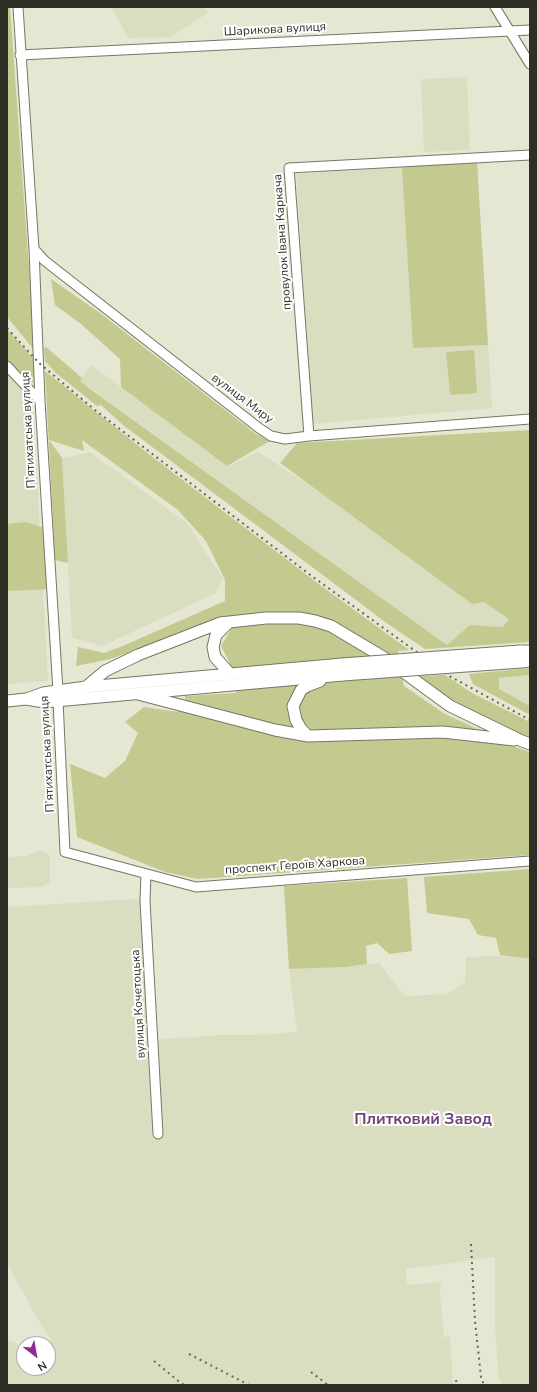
<!DOCTYPE html>
<html>
<head>
<meta charset="utf-8">
<style>
  body { margin:0 }
  #map { position:relative; width:537px; height:1392px; overflow:hidden; background:#e5e7d2; font-family:"Nunito Sans",sans-serif }
  canvas { display:block }
  .frame { position:absolute; inset:0; border:8px solid #2e2f27; pointer-events:none }
  .north { position:absolute; left:16px; top:1336px; width:40px; height:40px; box-sizing:border-box; background:#fff; border:1px solid #abaca9; border-radius:50%; rotate:149deg; font-size:11px; font-weight:700; line-height:16px; text-align:center; color:#2e2f27 }
  .north::after { content:''; display:block; margin:auto; width:14px; height:18px; background:#8a2d97; clip-path:polygon(50% 0,100% 100%,50% 72%,0 100%) }
</style>
</head>
<body>
<div id="map">
<canvas width="537" height="1392"></canvas>
<div class="frame"></div>
<div class="north">N</div>
</div>
<script>
const ctx = document.querySelector('canvas').getContext('2d');
ctx.lineJoin = 'round';
function fillPath(path, color) { ctx.fillStyle = color; ctx.fill(path, 'evenodd'); }
const toPath = rows => new Path2D(rows.map(r => 'M' + r).join(''));
function trace(path, color, width, dash) { ctx.strokeStyle = color; ctx.lineWidth = width; ctx.lineCap = dash ? 'butt' : 'round'; ctx.setLineDash(dash || []); ctx.stroke(path); }
function label(font, color, halo, rows, align = 'center') {
  ctx.font = font + ' "Nunito Sans",sans-serif'; ctx.lineWidth = 4; ctx.setLineDash([]); ctx.textBaseline = 'middle'; ctx.strokeStyle = halo; ctx.fillStyle = color; for (const [text, x, y, turn = 0] of rows) {
    ctx.save(); ctx.translate(x, y); ctx.rotate((+turn || 0) * Math.PI / 180); ctx.textAlign = isNaN(turn) ? turn : align; if (halo) ctx.strokeText(text, 0, 0); ctx.fillText(text, 0, 0); ctx.restore();
  }
}
fillPath(toPath([
  [112,7,205,7,208,13,170,37,128,38],
  [467,77,470,150,424,152,421,79],
  [477,162,492,408,313,424,296,174],
  [91,365,228,466,258,452,314,488,472,604,484,602,509,619,503,627,470,625,447,645,80,381],
  [7,372,33,402,48,681,7,684],
  [90,452,187,523,223,579,216,593,102,646,72,638,62,458],
  [530,675,530,706,499,689,499,678],
  [39,850,50,855,50,882,41,887,9,888,7,880,8,857,26,856],
  [133,899,140,900,142,935,149,1022,136,1024,138,1041,219,1035,256,1035,297,1032,289,969,346,967,379,963,405,996,448,994,465,982,466,957,504,956,530,960,530,1385,502,1385,498,1373,495,1323,495,1257,406,1269,407,1285,441,1282,440,1293,444,1337,450,1337,453,1385,7,1385,7,1341,14,1342,24,1350,24,1368,48,1368,48,1345,52,1340,38,1320,7,1263,7,907]
]), '#dadec1');
fillPath(toPath([
  [7,7,10,7,31,296,34,325,35,351,7,317],
  [477,162,488,345,413,348,402,167],
  [51,279,100,313,256,434,270,441,227,466,121,387,120,359,81,324,55,305],
  [7,329,35,360,35,381,32,383,28,383,7,364],
  [46,347,82,378,80,381,91,390,90,389,447,645,470,625,503,627,509,619,484,602,472,604,280,463,297,443,530,430,530,642,425,649,388,624,123,425,101,405,97,406,56,373,45,361,44,348],
  [474,350,477,393,450,395,446,352],
  [45,371,141,448,219,508,320,585,409,650,398,651,400,664,530,656,400,666,404,686,445,714,518,748,530,752,530,855,198,879,165,872,77,837,70,764,105,778,125,761,138,733,125,722,144,707,178,712,185,702,185,696,236,693,233,681,79,694,78,691,233,678,229,661,221,646,230,631,237,615,110,659,76,666,78,647,104,653,125,645,225,601,225,580,206,541,178,510,82,440,84,451,49,440,62,458,68,563,55,560],
  [25,522,45,528,52,589,7,591,7,524],
  [530,668,530,675,499,678,499,689,530,706,530,715,473,684,469,674],
  [445,675,472,693,530,722,530,742,500,730,431,689,419,676],
  [530,869,530,959,500,955,496,938,478,935,469,919,427,913,424,877],
  [407,878,412,951,389,954,377,943,366,946,367,964,346,967,289,969,284,886]
]), '#c4c990');
const minor = toPath([
  [18,7,34,249,40,401,58,691],
  [495,7,530,64],
  [20,55,530,30],
  [34,249,45,261,259,428,271,436,285,439,309,436,530,419],
  [7,366,40,401],
  [309,436,289,168,530,155],
  [58,700,65,852,196,887,530,861],
  [146,874,145,901,158,1134]
]);
const major = toPath([
  [229,622,216,635,213,647,215,657,230,674],
  [520,651,530,651],
  [521,662,530,661],
  [86,687,105,671,138,655,220,623,266,618,299,618,315,621,331,626,383,657,450,706,522,741,530,744],
  [138,694,275,730,308,736,443,732,514,740],
  [27,699,43,693,86,687,342,664],
  [7,701,26,699,44,702,343,675],
  [308,736,301,729,296,720,293,706,301,690,307,686,320,681]
]);
trace(minor, '#757865', 11);
trace(major, '#757865', 13);
trace(minor, '#fff', 9);
trace(major, '#fff', 11);
trace(toPath([
  [7,328,39,363,95,410,309,574,451,677,530,720],
  [471,1244,475,1321,481,1377,484,1385],
  [189,1354,249,1385],
  [154,1361,177,1380,184,1385],
  [311,1372,328,1385],
  [456,1380,457,1385]
]), '#66675b', 2, [2, 4]);
const majorBridge = toPath([
  [342,664,520,651],
  [343,675,521,662]
]);
trace(majorBridge, '#757865', 13, []);
trace(majorBridge, '#fff', 11);
label('12px', '#2e2f27', '#fff', [
  ["Шарикова вулиця",275,30,-3],
  ["провулок Івана Каркача",283,242,-94],
  ["вулиця Миру",242,399,37],
  ["П’ятихатська вулиця",29,430,-93],
  ["П’ятихатська вулиця",48,754,-93],
  ["проспект Героїв Харкова",295,866,-4],
  ["вулиця Кочетоцька",139,1004,-93]
]);
label('bold 16px', '#724378', '#fff', [
  ["Плитковий Завод",423,1120]
]);
</script>
</body>
</html>
